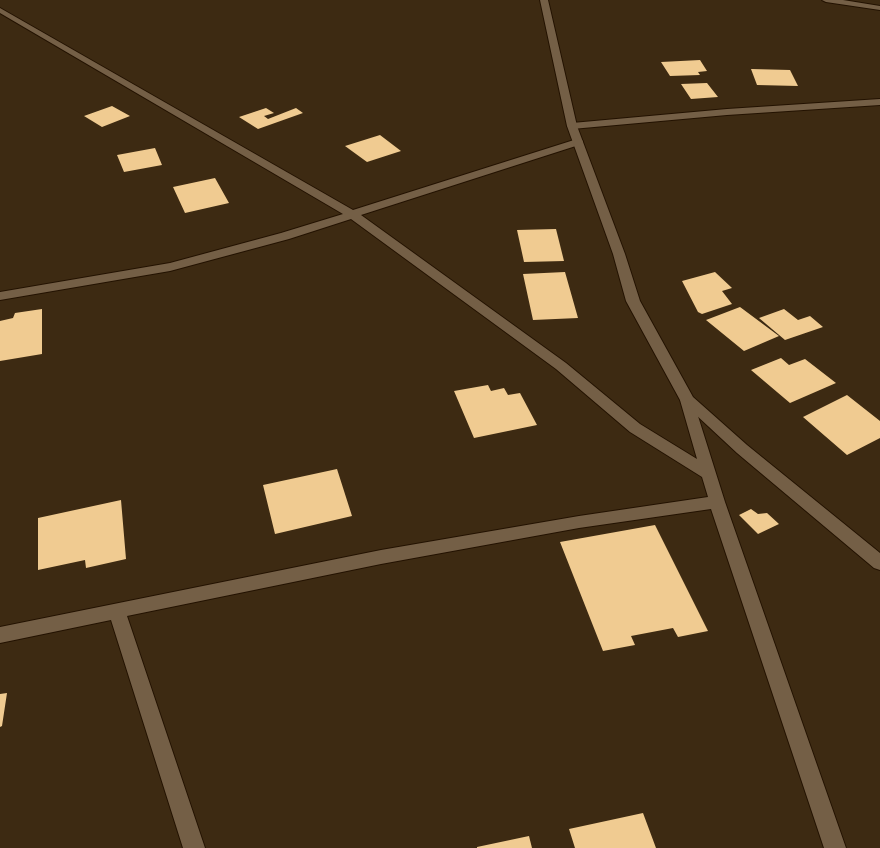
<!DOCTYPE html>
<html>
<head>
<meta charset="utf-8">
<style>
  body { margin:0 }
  canvas { display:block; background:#3d2a12 }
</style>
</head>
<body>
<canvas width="880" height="848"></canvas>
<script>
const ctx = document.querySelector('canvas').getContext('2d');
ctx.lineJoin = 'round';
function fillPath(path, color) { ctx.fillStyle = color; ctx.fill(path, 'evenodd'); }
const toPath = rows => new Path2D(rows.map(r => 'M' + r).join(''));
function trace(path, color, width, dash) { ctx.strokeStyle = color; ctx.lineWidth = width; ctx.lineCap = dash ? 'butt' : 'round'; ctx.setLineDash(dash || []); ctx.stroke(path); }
fillPath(toPath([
  [700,60,707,71,698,72,700,75,670,76,661,62],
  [751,69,790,70,798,86,757,85],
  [707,83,718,97,691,99,681,84],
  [112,106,130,116,102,127,84,116],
  [266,108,274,113,264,116,268,119,296,108,303,113,258,129,239,117],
  [380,135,401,151,367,162,345,146],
  [155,148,162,165,124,172,117,155],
  [215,178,229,203,185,213,173,187],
  [556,229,564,261,524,262,517,230],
  [565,272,578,318,533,320,523,274],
  [715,272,732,288,722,291,732,304,702,314,698,312,682,281],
  [740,307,779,336,744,351,706,320],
  [42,309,42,354,0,361,0,321,13,318,15,313],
  [784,309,798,320,810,316,823,327,785,340,759,318],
  [781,358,789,365,805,359,836,383,790,403,751,370],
  [488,385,491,391,504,388,508,395,520,393,537,425,474,438,454,391],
  [847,395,880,421,880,438,847,455,803,417],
  [337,469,352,516,275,534,263,485],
  [121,500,126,559,86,568,85,560,38,570,38,518],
  [751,509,758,514,767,513,779,524,758,534,739,515],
  [655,525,708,631,678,637,673,628,631,636,635,645,603,651,560,542],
  [7,693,2,726,0,727,0,694],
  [643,813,656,848,575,848,569,829],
  [529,836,532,848,477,848,477,847]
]), '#f0cb91');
const minor = toPath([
  [822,0,843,0,880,6,880,10,826,2,822,0],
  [0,8,353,210,574,140,582,140,583,142,582,144,361,215,566,363,640,424,697,459,680,400,682,397,687,395,692,397,725,502,846,848,824,848,711,509,579,528,381,564,127,616,205,848,183,848,111,620,0,643,0,627,381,550,579,516,708,497,702,477,630,432,556,369,351,219,289,239,170,271,0,300,0,292,170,263,281,233,343,214,0,13,0,8],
  [880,99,880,105,727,115,572,129,567,126,572,123,727,109,880,99]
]);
const tertiary = toPath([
  [540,0,548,0,577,126,625,254,640,301,693,397,747,445,880,553,880,570,874,568,737,453,680,400,626,301,613,254,567,126,540,0]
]);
trace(minor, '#231200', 2);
trace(tertiary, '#231200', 2);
fillPath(minor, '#745f46');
fillPath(tertiary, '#745f46');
</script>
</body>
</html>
